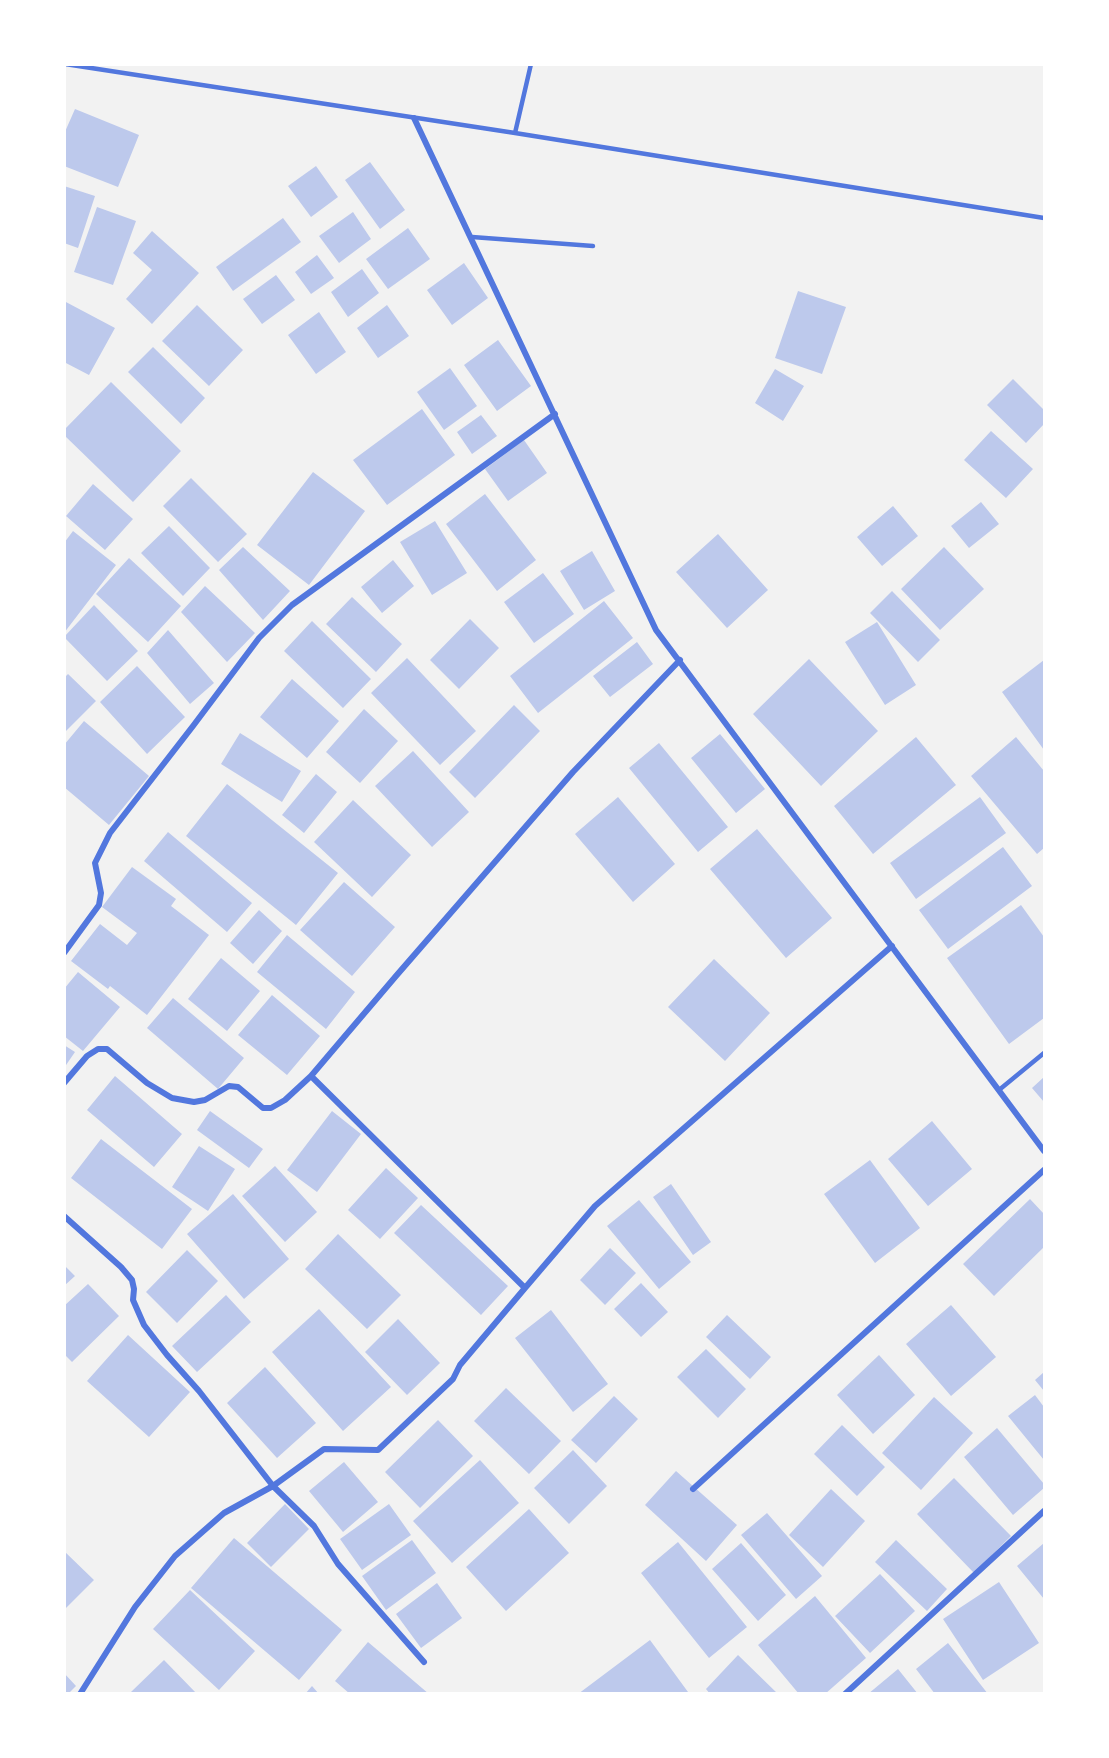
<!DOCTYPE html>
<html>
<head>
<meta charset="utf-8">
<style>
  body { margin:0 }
  #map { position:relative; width:1109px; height:1758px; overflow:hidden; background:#f2f2f2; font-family:Jost,sans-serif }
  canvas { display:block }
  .frame { position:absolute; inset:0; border:66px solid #fff; pointer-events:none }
</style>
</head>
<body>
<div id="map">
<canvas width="1109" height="1758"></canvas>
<div class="frame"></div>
</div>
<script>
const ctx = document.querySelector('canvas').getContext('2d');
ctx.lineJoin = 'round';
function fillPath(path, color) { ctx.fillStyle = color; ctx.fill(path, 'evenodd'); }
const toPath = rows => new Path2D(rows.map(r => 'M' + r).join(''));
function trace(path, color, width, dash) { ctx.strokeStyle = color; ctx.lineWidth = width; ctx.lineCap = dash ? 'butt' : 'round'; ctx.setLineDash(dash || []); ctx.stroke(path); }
fillPath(toPath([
  [75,109,139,135,118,187,64,166,64,134],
  [370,162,405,210,380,229,345,180],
  [316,166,338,197,311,217,288,186],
  [64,186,95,196,78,248,64,243],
  [97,207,136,221,113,285,74,272],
  [353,212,371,239,339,263,319,236],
  [283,218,301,242,233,291,216,267],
  [408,228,430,259,388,289,366,259],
  [152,231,199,273,152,324,126,299,152,270,133,253],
  [317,255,334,278,311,294,295,272],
  [464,263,488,298,452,325,427,290],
  [362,269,379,293,348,317,331,292],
  [276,275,295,300,262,324,243,299],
  [798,291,846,307,822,374,775,358],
  [64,301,115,328,89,375,64,362],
  [197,305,243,350,209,386,162,341],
  [387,305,409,336,378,358,357,328],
  [319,312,346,352,316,374,288,335],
  [498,340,531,386,497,411,464,365],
  [153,347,205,398,181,424,128,372],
  [450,368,477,406,444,430,417,392],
  [775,369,804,386,783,421,755,403],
  [1013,379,1044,410,1044,424,1026,443,987,405],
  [111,382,181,451,133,502,64,435,64,430],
  [422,409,455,455,387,505,353,460],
  [481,415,497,436,472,454,457,432],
  [991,431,1033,469,1006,498,964,460],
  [524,440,547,473,508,501,485,469],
  [313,472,365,511,309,585,257,545],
  [191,478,247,534,218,562,163,506],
  [93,484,133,519,105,550,66,516],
  [485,494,536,560,497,591,446,524],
  [981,502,999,524,969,548,951,526],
  [893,506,918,536,882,566,857,537],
  [435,521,467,573,432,595,400,542],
  [169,526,210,568,183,596,141,553],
  [73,531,116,565,64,633,64,543],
  [718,534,768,590,727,628,676,572],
  [243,547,290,591,263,620,219,570],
  [944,547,984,589,940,630,901,589],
  [592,551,615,591,584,610,560,571],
  [129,558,181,606,148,642,96,594],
  [393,560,414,586,382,613,361,587],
  [543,573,574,614,534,643,504,602],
  [205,586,255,633,227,662,181,612],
  [892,591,940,640,918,662,870,613],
  [352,597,402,644,376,672,326,624],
  [604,601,633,638,538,713,510,676],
  [94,605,138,651,107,681,64,637],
  [470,619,499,648,459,689,430,660],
  [312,621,371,679,343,708,284,651],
  [877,622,916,685,885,705,845,642],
  [168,630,214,683,190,704,147,653],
  [637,642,653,664,610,697,593,676],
  [407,658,476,731,440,765,371,693],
  [809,659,878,731,821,786,753,714],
  [1044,660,1044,750,1002,692],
  [137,666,185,717,147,754,100,702],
  [68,674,96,701,64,733,64,678],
  [292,679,339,721,307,758,260,717],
  [514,705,540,731,475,798,449,772],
  [364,709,398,741,360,783,326,752],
  [84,721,149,776,109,825,64,787,64,745],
  [240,733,301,771,282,802,221,764],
  [720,734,765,789,736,813,691,758],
  [916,737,956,785,873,854,834,806],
  [1016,737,1044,771,1044,848,1037,854,971,776],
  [659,743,728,827,698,852,629,768],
  [413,751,469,812,432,847,375,786],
  [316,774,337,792,304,833,282,815],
  [227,784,338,873,296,925,186,836],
  [618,797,675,864,633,902,575,834],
  [980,797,1006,833,916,899,890,863],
  [353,800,411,855,372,897,314,842],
  [757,829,832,918,786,958,710,869],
  [168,832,252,903,227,932,144,861],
  [1003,847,1032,886,948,949,919,910],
  [132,867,176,899,171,906,209,935,147,1015,110,986,108,989,71,961,100,924,127,945,137,933,102,907],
  [344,882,395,927,352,976,300,930],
  [1021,905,1044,937,1044,1018,1009,1044,947,958],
  [259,910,282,931,253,964,230,943],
  [287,935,355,992,326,1029,257,972],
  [221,958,260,991,227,1031,188,999],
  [714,959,770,1013,725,1061,668,1007],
  [78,972,120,1007,83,1051,64,1036,64,989],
  [272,995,320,1036,287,1075,238,1035],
  [173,998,244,1058,218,1089,147,1028],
  [64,1045,75,1052,64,1068],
  [115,1076,182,1134,154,1167,87,1110],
  [1044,1077,1044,1102,1032,1088],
  [210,1111,263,1149,249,1168,197,1130],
  [332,1111,361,1134,317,1192,287,1170],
  [932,1121,972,1169,928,1206,888,1159],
  [101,1139,192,1209,162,1249,71,1178],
  [199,1146,235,1169,208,1211,172,1187],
  [870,1160,920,1228,875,1263,824,1194],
  [275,1166,317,1212,285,1242,242,1196],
  [386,1168,418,1198,380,1239,348,1210],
  [671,1184,711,1242,693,1255,653,1197],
  [233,1194,289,1259,244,1299,187,1234],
  [1030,1199,1044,1214,1044,1247,994,1296,963,1264],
  [639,1200,691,1262,659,1289,607,1226],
  [421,1205,508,1286,481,1315,394,1233],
  [338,1234,401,1295,367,1329,305,1269],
  [610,1248,636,1273,605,1305,580,1280],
  [187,1250,218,1281,177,1323,146,1292],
  [64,1265,75,1276,64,1286],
  [641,1283,668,1312,641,1337,614,1309],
  [88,1284,119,1316,72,1362,64,1354,64,1306],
  [226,1295,251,1322,197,1372,172,1346],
  [951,1305,996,1357,951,1396,906,1344],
  [319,1309,391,1387,343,1431,272,1352],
  [551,1310,608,1384,573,1412,515,1338],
  [727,1315,771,1357,750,1379,706,1337],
  [398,1319,440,1363,407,1395,365,1352],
  [128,1335,190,1392,149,1437,87,1381],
  [706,1349,746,1389,718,1418,677,1377],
  [879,1355,915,1395,873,1434,837,1395],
  [265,1367,316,1423,277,1458,227,1403],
  [1044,1372,1044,1391,1035,1380],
  [506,1388,561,1441,529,1474,474,1421],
  [1035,1395,1044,1407,1044,1460,1008,1416],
  [614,1396,638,1419,596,1463,571,1440],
  [934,1397,973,1433,921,1490,882,1453],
  [438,1420,473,1456,420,1508,385,1472],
  [842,1425,885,1467,857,1496,814,1454],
  [997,1428,1044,1484,1044,1488,1013,1515,964,1457],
  [573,1450,607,1486,569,1524,534,1488],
  [480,1460,519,1503,452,1563,413,1521],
  [344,1462,378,1502,343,1532,309,1491],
  [676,1471,737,1525,706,1561,645,1505],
  [954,1478,1011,1536,974,1573,917,1514],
  [831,1489,865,1521,823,1567,789,1535],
  [285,1504,309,1529,271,1567,247,1543],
  [389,1504,411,1535,362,1570,340,1539],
  [529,1509,569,1553,506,1611,466,1567],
  [767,1513,822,1576,796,1599,741,1535],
  [234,1538,342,1630,299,1680,191,1588],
  [412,1540,436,1573,386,1610,362,1576],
  [896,1540,947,1589,927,1611,875,1562],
  [678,1542,747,1627,709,1658,641,1573],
  [741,1543,786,1595,758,1621,712,1569],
  [1044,1543,1044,1599,1017,1566],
  [64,1551,94,1580,64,1610],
  [880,1574,915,1611,870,1653,835,1616],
  [999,1582,1039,1643,983,1680,943,1619],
  [437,1583,462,1618,421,1648,396,1614],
  [190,1590,255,1651,219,1690,153,1629],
  [815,1596,866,1658,825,1694,799,1694,758,1645],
  [650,1640,688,1692,686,1694,578,1694],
  [368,1642,429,1694,350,1694,335,1681],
  [948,1643,988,1694,935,1694,916,1669],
  [738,1655,778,1694,710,1694,706,1689],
  [164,1660,197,1694,133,1694,131,1692],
  [898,1669,918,1694,868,1694],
  [64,1673,76,1686,68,1694,64,1694],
  [312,1686,319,1694,305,1694]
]), '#bdc9ec');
trace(toPath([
  [65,64,515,133,1044,218],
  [515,133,531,64],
  [472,237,593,246],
  [999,1090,1044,1053]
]), '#5277de', 4.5);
trace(toPath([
  [414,118,656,630,1044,1151],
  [64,953,99,905,101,893,95,863,110,833,193,726,259,638,292,605,555,414],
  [311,1076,525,1288,595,1206,892,946],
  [64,1083,87,1056,98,1049,107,1049,147,1083,172,1098,194,1102,205,1100,229,1086,238,1087,263,1108,271,1108,285,1100,311,1076,396,976,573,772,680,660],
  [64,1216,121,1267,132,1280,134,1289,133,1300,144,1325,167,1355,199,1391,273,1486,224,1513,175,1556,135,1607,80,1694],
  [693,1489,1044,1170],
  [424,1662,338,1564,314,1526,273,1486,324,1449,378,1450,453,1379,460,1365,525,1288],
  [845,1694,1044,1511]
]), '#5277de', 6);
</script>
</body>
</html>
